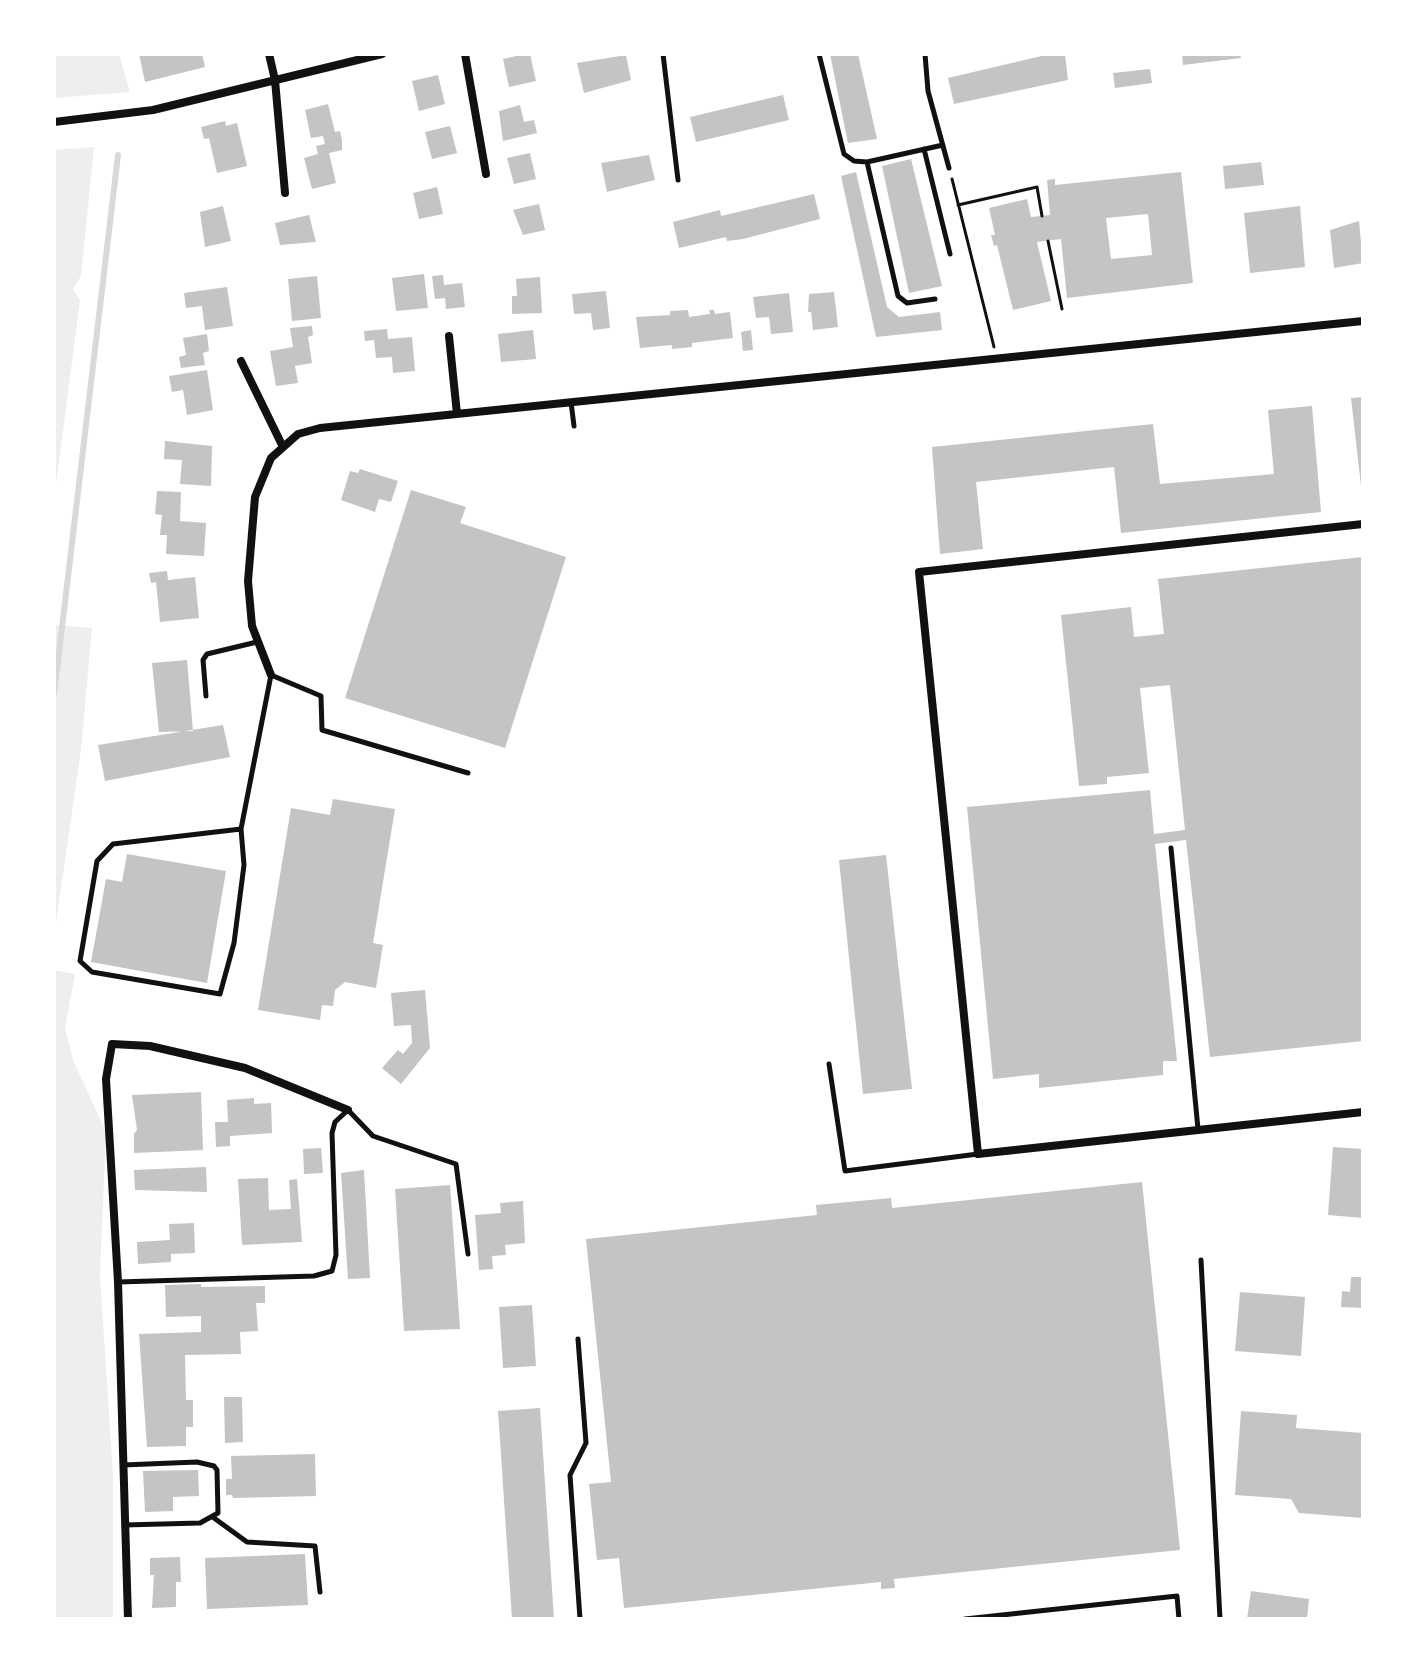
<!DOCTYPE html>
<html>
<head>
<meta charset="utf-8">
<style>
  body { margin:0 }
  #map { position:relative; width:1417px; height:1673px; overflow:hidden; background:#fff; font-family:Lato,sans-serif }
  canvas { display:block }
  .frame { position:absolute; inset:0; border:56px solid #fff; pointer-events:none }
</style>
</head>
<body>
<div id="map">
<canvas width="1417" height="1673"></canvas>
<div class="frame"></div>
</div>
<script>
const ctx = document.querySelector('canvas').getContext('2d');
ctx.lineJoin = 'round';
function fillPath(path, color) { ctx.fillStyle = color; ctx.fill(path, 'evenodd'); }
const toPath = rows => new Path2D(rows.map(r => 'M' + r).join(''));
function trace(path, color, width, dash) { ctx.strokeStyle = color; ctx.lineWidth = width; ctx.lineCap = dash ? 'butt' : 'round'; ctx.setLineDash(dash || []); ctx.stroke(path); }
fillPath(toPath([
  [54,54,119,54,130,92,54,98],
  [94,147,81,276,73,289,80,300,54,500,54,150],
  [54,625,92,628,81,750,54,936],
  [54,970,75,974,65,1028,73,1060,106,1132,100,1275,113,1475,113,1619,54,1619]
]), '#eee');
trace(toPath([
  [54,695,118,155]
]), '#d9d9d9', 6);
fillPath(toPath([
  [139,54,202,54,205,67,145,82],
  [525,54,530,54,536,81,509,87,503,59],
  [830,54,858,54,877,139,848,143],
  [1050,54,1065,54,1068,80,954,104,948,78],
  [1182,54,1240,54,1241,58,1183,65],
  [626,55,631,80,584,93,577,63],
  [1150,69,1152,83,1115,88,1113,73],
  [438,75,445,104,419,111,412,81],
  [783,95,789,120,696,142,690,117],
  [328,104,335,132,340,131,342,140,342,150,329,153,336,183,312,189,304,158,318,154,316,146,325,144,323,136,311,138,305,110],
  [520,105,524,122,534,120,537,133,503,141,499,111],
  [225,121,226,126,237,123,247,166,217,173,209,138,204,139,201,127],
  [450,126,457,153,432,159,425,132],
  [530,153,536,179,514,184,507,158],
  [649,155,655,180,607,192,601,163],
  [911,159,942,286,909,293,882,166],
  [1261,162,1264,185,1225,189,1223,166],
  [856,172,887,307,899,317,940,312,942,330,876,337,841,176],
  [1181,172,1193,283,1067,298,1061,239,1037,242,1051,301,1013,310,997,245,994,246,991,235,995,235,989,208,1027,199,1031,217,1050,215,1047,180,1055,179,1055,185],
  [1148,214,1152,255,1111,259,1106,218],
  [437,187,443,214,419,219,413,193],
  [814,194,820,219,743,239,727,241,726,237,679,248,673,222,720,210,721,216],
  [539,204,545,230,523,235,513,210],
  [223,206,231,241,205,247,200,212],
  [1300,206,1305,267,1250,273,1244,213],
  [309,215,316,242,280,245,275,223],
  [1359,221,1363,263,1334,268,1330,230],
  [424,274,428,308,396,311,392,278],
  [443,275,444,285,462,283,465,307,446,309,445,298,435,299,432,276],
  [317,276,321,318,292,321,288,279],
  [540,277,542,313,512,314,512,296,517,296,516,279],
  [227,287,233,326,205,330,202,306,186,308,184,293],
  [606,291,610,328,593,330,591,313,574,314,572,294],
  [834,292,838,327,813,330,811,312,808,312,809,294],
  [789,293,793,332,771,334,769,317,756,318,753,297],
  [688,310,689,317,710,314,709,310,714,310,715,314,730,312,733,338,692,343,692,347,672,349,672,345,640,348,636,317,670,315,670,311],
  [312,326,313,335,308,337,312,363,295,366,298,383,276,386,270,351,293,347,290,328],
  [387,329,388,339,412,337,415,371,393,373,392,357,376,358,374,340,365,341,364,331],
  [533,330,536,359,501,362,498,334],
  [751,330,753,350,743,351,741,332],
  [207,334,209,351,203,353,205,365,181,368,179,357,186,355,183,338],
  [207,370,213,410,187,415,183,390,172,392,169,376],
  [1363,397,1363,486,1361,486,1351,398],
  [1312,406,1321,512,1121,533,1114,467,976,482,983,549,940,554,932,447,1153,424,1160,484,1274,474,1268,410],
  [165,441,212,446,211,486,180,484,182,460,164,459],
  [360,469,398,481,391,502,379,499,375,512,341,500,350,471,358,473],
  [411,490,466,507,460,523,566,557,505,748,345,698],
  [157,491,181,492,180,521,206,523,204,556,166,554,167,535,160,535,162,515,155,514],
  [1363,557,1363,1041,1210,1057,1186,840,1155,844,1177,1061,1163,1061,1163,1075,1039,1088,1039,1074,993,1079,967,807,1150,790,1154,834,1185,830,1170,685,1140,688,1149,773,1107,777,1107,784,1079,786,1061,615,1131,607,1134,637,1164,634,1158,579],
  [167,571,168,580,195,577,199,618,160,622,156,582,151,583,149,573],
  [187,660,193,731,159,732,152,663],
  [223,725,230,757,105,781,98,745],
  [333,799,395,809,373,943,383,945,376,988,345,982,335,990,333,1006,322,1005,320,1020,258,1010,291,808,330,815],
  [127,854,226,871,207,983,91,962,106,879,122,882],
  [886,855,912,1089,863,1094,839,860],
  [425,990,430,1048,401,1084,382,1068,398,1050,403,1054,412,1043,411,1025,394,1026,391,993],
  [201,1092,203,1150,134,1153,134,1134,137,1130,132,1095],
  [254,1098,254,1104,271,1103,272,1133,230,1136,230,1146,216,1147,215,1122,228,1122,227,1100],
  [1333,1147,1363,1149,1363,1218,1328,1215],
  [321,1148,323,1173,304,1174,303,1149],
  [206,1167,207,1192,135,1190,134,1170],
  [364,1170,370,1278,348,1279,341,1173],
  [268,1178,269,1210,291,1209,289,1180,297,1179,302,1242,242,1245,238,1179],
  [1142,1182,1180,1550,894,1579,895,1588,881,1589,881,1582,624,1608,619,1558,597,1560,589,1484,611,1482,586,1239,817,1215,816,1205,891,1198,892,1208],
  [450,1185,460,1329,404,1331,395,1189],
  [523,1201,525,1243,505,1245,506,1255,492,1256,493,1269,479,1270,475,1215,501,1213,500,1203],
  [194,1223,195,1253,171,1254,171,1262,138,1264,137,1242,170,1240,169,1224],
  [1351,1277,1363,1277,1363,1308,1341,1307,1342,1291,1350,1292],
  [201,1284,201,1287,265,1286,265,1303,256,1303,258,1331,240,1332,241,1354,185,1355,186,1400,193,1400,193,1427,186,1427,186,1446,147,1447,139,1334,201,1332,201,1316,166,1317,165,1285],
  [1240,1292,1305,1297,1301,1356,1235,1351],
  [532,1305,536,1366,503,1368,499,1307],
  [224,1397,242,1397,243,1442,225,1443],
  [540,1408,554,1619,512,1619,498,1411],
  [1241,1411,1297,1415,1296,1428,1363,1433,1363,1518,1299,1513,1291,1499,1235,1495],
  [315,1454,316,1496,233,1498,232,1495,226,1495,226,1479,232,1479,231,1456],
  [198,1470,199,1496,173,1497,173,1511,145,1512,143,1471],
  [305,1554,308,1605,207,1609,205,1558],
  [180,1557,181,1582,176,1582,176,1607,152,1608,154,1575,150,1575,150,1558],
  [1251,1591,1309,1599,1307,1619,1247,1619]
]), '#c4c4c4');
trace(toPath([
  [952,179,994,347],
  [958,205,1037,187,1042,216],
  [1048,241,1062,309]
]), '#111', 3);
trace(toPath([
  [663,54,678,180],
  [819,54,844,154,854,161,867,162,943,145],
  [925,54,928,91,949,168],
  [924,149,950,254],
  [867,162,898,296,907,303,935,299],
  [571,402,574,426],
  [206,696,203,660,207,654,257,642],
  [241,829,113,844,97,861,80,961,92,972,220,994,234,943,244,865,241,829,271,675,321,696,322,730,468,773],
  [1171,848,1198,1129],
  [829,1064,845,1171,978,1154],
  [1201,1260,1220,1619],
  [118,1282,314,1276,332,1271,336,1255,332,1133,335,1122,348,1110,373,1136,456,1164,468,1254],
  [578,1339,586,1443,570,1475,580,1619],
  [123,1465,197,1462,214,1466,217,1470,218,1513,200,1523,124,1525],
  [214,1518,247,1542,315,1546,320,1592],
  [965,1619,1177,1596,1179,1619]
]), '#111', 5);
trace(toPath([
  [269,54,275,80,285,193],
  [465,54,486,174],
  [54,122,153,110,382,54],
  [449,336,457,414],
  [241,361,282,445],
  [1363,524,919,572,978,1154,1363,1112],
  [271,675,252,626,248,581,255,497,271,458,298,434,320,428,1363,321],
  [128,1619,118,1282,106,1079,112,1044,150,1046,245,1068,348,1110]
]), '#111', 8);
</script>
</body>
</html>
